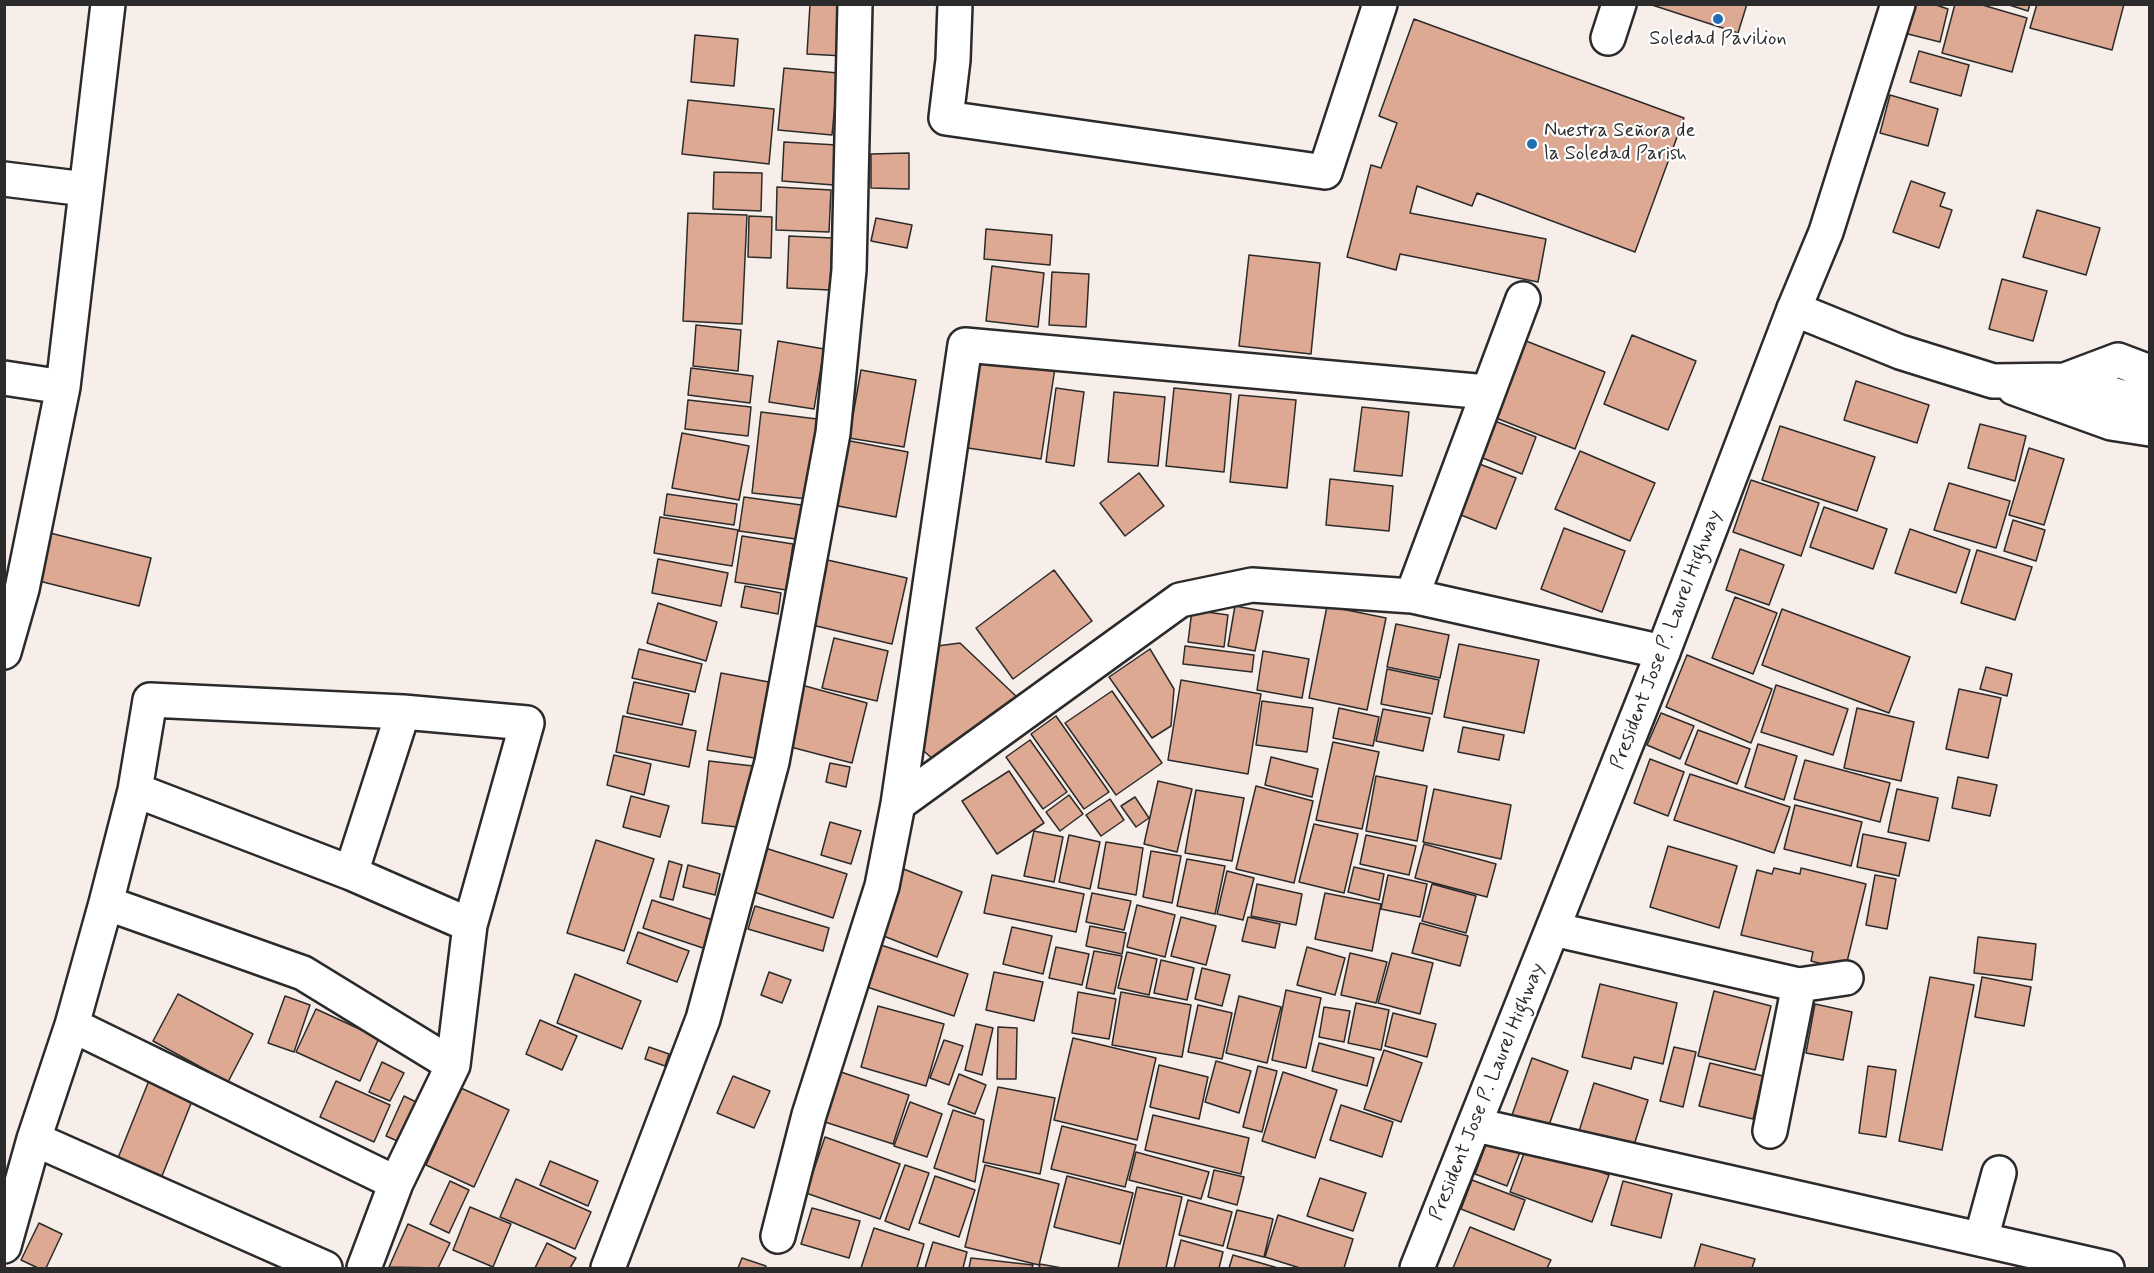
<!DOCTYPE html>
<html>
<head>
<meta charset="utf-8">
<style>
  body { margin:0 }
  #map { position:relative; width:2154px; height:1273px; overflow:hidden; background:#f8eee9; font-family:Mynerve,sans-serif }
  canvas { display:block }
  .frame { position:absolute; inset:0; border:6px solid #2b2b2b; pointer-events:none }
</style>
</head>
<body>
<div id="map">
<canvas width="2154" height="1273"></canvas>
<div class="frame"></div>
</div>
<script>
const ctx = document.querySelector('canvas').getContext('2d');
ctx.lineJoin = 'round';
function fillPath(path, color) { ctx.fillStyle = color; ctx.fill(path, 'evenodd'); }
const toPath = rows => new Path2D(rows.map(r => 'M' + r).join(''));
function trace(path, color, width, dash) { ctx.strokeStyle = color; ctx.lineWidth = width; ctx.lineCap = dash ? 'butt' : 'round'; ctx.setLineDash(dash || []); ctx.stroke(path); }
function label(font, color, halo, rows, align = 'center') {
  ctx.font = font + ' Mynerve,sans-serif'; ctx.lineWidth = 4.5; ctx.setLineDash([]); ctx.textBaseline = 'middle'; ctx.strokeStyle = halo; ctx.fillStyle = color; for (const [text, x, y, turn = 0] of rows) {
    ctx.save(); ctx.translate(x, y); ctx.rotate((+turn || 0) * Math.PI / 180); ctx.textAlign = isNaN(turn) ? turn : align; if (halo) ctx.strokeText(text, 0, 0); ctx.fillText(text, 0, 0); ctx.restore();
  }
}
const building = toPath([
  [810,4,847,4,844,56,807,54,810,4],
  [1649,4,1747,4,1738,33,1649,4],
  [1911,4,1933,4,1948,9,1940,42,1904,33,1911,4],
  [1955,4,1979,4,2027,18,2012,72,1942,53,1955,4],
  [2006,4,2030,4,2028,11,2006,4],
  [2037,4,2124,4,2112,50,2030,28,2037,4],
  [1414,19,1684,118,1635,252,1477,193,1472,206,1417,186,1410,213,1546,239,1538,282,1400,254,1396,270,1347,257,1371,165,1381,168,1397,123,1379,116,1414,19],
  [695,35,738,39,734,86,691,82,695,35],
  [1919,51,1969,65,1961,96,1910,82,1919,51],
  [784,68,838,73,832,135,778,130,784,68],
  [1890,95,1938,109,1928,146,1880,133,1890,95],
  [688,100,774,109,769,164,682,154,688,100],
  [784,142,837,145,834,185,782,181,784,142],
  [909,153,909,189,871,188,871,154,909,153],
  [714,172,762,173,761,211,713,209,714,172],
  [1911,181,1945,193,1940,206,1952,210,1939,248,1893,232,1911,181],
  [777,187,831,190,829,232,776,230,777,187],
  [2037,210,2100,228,2086,275,2023,257,2037,210],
  [688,213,747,215,742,324,683,321,688,213],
  [749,216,772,217,771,258,748,257,749,216],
  [876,218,912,225,907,248,871,241,876,218],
  [986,229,1052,235,1050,265,984,259,986,229],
  [789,236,832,238,830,290,787,288,789,236],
  [1249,255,1320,263,1311,354,1239,346,1249,255],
  [992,266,1044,273,1038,327,986,321,992,266],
  [1052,272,1089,274,1086,327,1049,325,1052,272],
  [2002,279,2047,291,2033,341,1989,329,2002,279],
  [696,325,741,330,738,371,693,366,696,325],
  [1632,335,1696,361,1668,430,1604,404,1632,335],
  [1521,339,1605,372,1575,449,1491,416,1521,339],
  [778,341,824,349,814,409,769,402,778,341],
  [981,357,1055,368,1041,459,968,448,981,357],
  [691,368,753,376,750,403,688,395,691,368],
  [861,370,916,380,904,447,849,438,861,370],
  [1856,381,1929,405,1917,443,1844,420,1856,381],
  [1056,388,1084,392,1074,466,1046,462,1056,388],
  [1174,388,1231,394,1224,472,1166,466,1174,388],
  [1114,392,1165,397,1158,466,1108,462,1114,392],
  [1239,395,1296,400,1287,488,1230,482,1239,395],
  [688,400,751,407,748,436,685,429,688,400],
  [1362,407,1409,412,1402,476,1354,471,1362,407],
  [761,412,817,419,808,499,752,493,761,412],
  [1487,418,1536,437,1522,474,1473,454,1487,418],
  [1980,424,2026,436,2015,481,1968,468,1980,424],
  [1780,426,1875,457,1857,511,1762,480,1780,426],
  [682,433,749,446,739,500,672,488,682,433],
  [845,440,908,452,896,517,833,505,845,440],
  [2029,448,2064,459,2044,525,2009,515,2029,448],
  [1580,451,1655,483,1630,541,1555,509,1580,451],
  [1477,463,1516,478,1496,529,1456,513,1477,463],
  [1139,473,1164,506,1125,536,1100,503,1139,473],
  [1330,479,1393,486,1389,531,1326,525,1330,479],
  [1751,480,1819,503,1801,556,1733,532,1751,480],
  [1949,483,2010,501,1996,548,1934,530,1949,483],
  [667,494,737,504,734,525,664,515,667,494],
  [744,497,801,505,796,539,739,531,744,497],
  [1824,507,1887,529,1873,569,1810,547,1824,507],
  [660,517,738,530,732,566,654,553,660,517],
  [2013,520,2045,530,2036,561,2004,551,2013,520],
  [1564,528,1625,551,1602,612,1541,589,1564,528],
  [1910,529,1970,550,1956,593,1895,573,1910,529],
  [50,533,151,558,139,606,39,581,50,533],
  [742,536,793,544,786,590,735,582,742,536],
  [1740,549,1784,565,1769,605,1726,590,1740,549],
  [1977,550,2032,567,2015,620,1961,603,1977,550],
  [658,559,728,573,721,606,652,593,658,559],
  [823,559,907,578,892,644,808,624,823,559],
  [1054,570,1092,621,1013,679,976,628,1054,570],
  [745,586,781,593,778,614,741,607,745,586],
  [1735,597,1777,613,1753,674,1712,658,1735,597],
  [658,603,717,622,706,661,647,643,658,603],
  [1235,606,1263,611,1255,651,1228,646,1235,606],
  [1327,606,1386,618,1367,710,1309,698,1327,606],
  [1782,609,1910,657,1889,713,1762,665,1782,609],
  [1192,610,1228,615,1224,647,1188,642,1192,610],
  [1396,624,1449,635,1440,678,1387,667,1396,624],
  [834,638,888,651,877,701,822,688,834,638],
  [960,643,1018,698,935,761,915,743,937,646,960,643],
  [1459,644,1539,660,1524,733,1444,717,1459,644],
  [1185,646,1254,655,1252,672,1183,664,1185,646],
  [639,649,702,664,695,692,632,678,639,649],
  [1150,649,1174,689,1171,726,1152,738,1109,677,1150,649],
  [1263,651,1309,659,1302,698,1257,690,1263,651],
  [1687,655,1772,689,1751,743,1666,707,1687,655],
  [1986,667,2012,674,2007,696,1980,689,1986,667],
  [1387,669,1439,680,1432,714,1381,704,1387,669],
  [721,673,774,683,760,759,707,750,721,673],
  [1181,680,1261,694,1248,774,1168,760,1181,680],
  [634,682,689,694,682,725,627,713,634,682],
  [798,684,867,703,852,763,783,745,798,684],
  [1776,685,1848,709,1833,755,1761,732,1776,685],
  [1959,689,2001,698,1988,758,1946,749,1959,689],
  [1112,691,1162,763,1116,795,1065,723,1112,691],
  [1262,701,1313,708,1307,752,1256,745,1262,701],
  [1339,708,1379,717,1373,746,1333,738,1339,708],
  [1857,708,1914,722,1901,781,1844,768,1857,708],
  [1383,709,1430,718,1423,751,1376,741,1383,709],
  [1661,713,1694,726,1680,759,1647,745,1661,713],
  [623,716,696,731,689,767,616,752,623,716],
  [1056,716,1109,792,1084,809,1031,734,1056,716],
  [1463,727,1504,735,1499,760,1458,752,1463,727],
  [1698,730,1750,749,1737,784,1685,764,1698,730],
  [1030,740,1067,792,1043,809,1006,757,1030,740],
  [1333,742,1379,752,1362,829,1316,820,1333,742],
  [1758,744,1797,756,1784,800,1745,787,1758,744],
  [614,755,651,764,644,795,607,785,614,755],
  [1271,757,1318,769,1312,797,1265,785,1271,757],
  [1650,759,1684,772,1668,816,1634,803,1650,759],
  [1805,760,1890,783,1880,822,1794,799,1805,760],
  [709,761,753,766,746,828,702,823,709,761],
  [830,763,850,767,846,787,826,782,830,763],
  [1009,771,1044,823,997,854,962,801,1009,771],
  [1690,774,1790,807,1774,853,1674,820,1690,774],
  [1376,776,1427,786,1417,841,1366,831,1376,776],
  [1958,777,1997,785,1990,816,1952,808,1958,777],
  [1158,781,1192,789,1177,852,1144,844,1158,781],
  [1256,786,1313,801,1294,883,1236,869,1256,786],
  [1434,789,1511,805,1501,859,1423,842,1434,789],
  [1897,789,1938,798,1929,841,1888,832,1897,789],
  [1196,790,1244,798,1232,861,1185,853,1196,790],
  [1069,795,1083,814,1060,831,1046,812,1069,795],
  [631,796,669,806,660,837,623,827,631,796],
  [1135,797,1149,818,1136,827,1121,806,1135,797],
  [1110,799,1124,820,1101,836,1086,815,1110,799],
  [1795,805,1862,822,1851,866,1784,849,1795,805],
  [830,822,861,831,851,864,821,855,830,822],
  [1314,824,1358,834,1344,893,1299,882,1314,824],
  [1034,831,1063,837,1054,882,1024,876,1034,831],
  [1863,834,1906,843,1899,876,1857,867,1863,834],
  [1069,835,1100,842,1090,889,1059,882,1069,835],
  [1366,835,1416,846,1409,875,1360,864,1366,835],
  [596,840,654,859,624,951,567,933,596,840],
  [1106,842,1143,848,1136,895,1098,888,1106,842],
  [1424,844,1496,864,1487,897,1415,878,1424,844],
  [1668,846,1737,866,1719,928,1650,907,1668,846],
  [762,847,847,874,833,918,748,890,762,847],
  [1151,851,1181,856,1172,903,1143,897,1151,851],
  [1187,859,1225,866,1215,914,1177,906,1187,859],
  [669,861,682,865,673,900,660,897,669,861],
  [688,865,720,874,715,895,683,887,688,865],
  [1354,867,1384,874,1379,900,1348,892,1354,867],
  [901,868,962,892,937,957,876,933,901,868],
  [1774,868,1800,874,1801,868,1866,884,1845,970,1811,961,1813,952,1741,935,1757,870,1772,874,1774,868],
  [1227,871,1254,878,1243,920,1217,914,1227,871],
  [992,875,1084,894,1076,932,984,913,992,875],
  [1388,875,1427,884,1420,917,1381,909,1388,875],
  [1875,875,1896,879,1887,929,1866,925,1875,875],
  [1257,884,1302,894,1296,925,1251,916,1257,884],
  [1432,884,1476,896,1466,933,1422,921,1432,884],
  [1092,893,1131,901,1124,930,1086,922,1092,893],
  [1325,893,1381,904,1372,951,1315,939,1325,893],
  [652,900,719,922,709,950,643,928,652,900],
  [1137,905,1175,915,1165,957,1127,947,1137,905],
  [755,906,829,928,823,951,748,929,755,906],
  [1181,917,1216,926,1206,965,1171,956,1181,917],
  [1248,917,1280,924,1275,948,1242,941,1248,917],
  [1420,923,1468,936,1460,966,1412,953,1420,923],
  [1090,926,1126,933,1122,954,1086,946,1090,926],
  [1012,927,1052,936,1043,974,1003,964,1012,927],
  [638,932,689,951,677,982,627,963,638,932],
  [1978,937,2036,944,2032,980,1974,973,1978,937],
  [875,943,968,974,954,1016,861,985,875,943],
  [1056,947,1089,954,1082,985,1049,978,1056,947],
  [1307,947,1345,958,1335,995,1297,985,1307,947],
  [1094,951,1122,956,1114,994,1086,988,1094,951],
  [1127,952,1157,959,1149,995,1118,988,1127,952],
  [1350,953,1387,962,1376,1003,1341,995,1350,953],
  [1392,953,1433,963,1420,1014,1378,1003,1392,953],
  [1161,960,1194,968,1187,1000,1154,993,1161,960],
  [1202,968,1230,975,1222,1006,1195,999,1202,968],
  [769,972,791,980,782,1003,761,995,769,972],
  [994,972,1043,982,1034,1021,986,1010,994,972],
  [575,974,641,1001,622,1049,557,1023,575,974],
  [1930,977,1974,985,1942,1150,1899,1141,1930,977],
  [1982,977,2031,987,2024,1026,1975,1017,1982,977],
  [1600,984,1677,1003,1663,1064,1634,1057,1631,1069,1582,1057,1600,984],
  [1286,990,1321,998,1306,1068,1272,1060,1286,990],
  [1714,991,1771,1006,1755,1070,1698,1056,1714,991],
  [1078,992,1116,999,1109,1039,1072,1033,1078,992],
  [1121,992,1191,1005,1182,1057,1112,1045,1121,992],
  [178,994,253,1034,228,1082,153,1041,178,994],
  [285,996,310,1005,294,1052,268,1043,285,996],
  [1239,996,1281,1007,1267,1063,1226,1053,1239,996],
  [1356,1003,1389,1010,1381,1050,1348,1043,1356,1003],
  [1815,1004,1852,1012,1843,1060,1806,1053,1815,1004],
  [1198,1005,1232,1013,1222,1059,1188,1052,1198,1005],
  [878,1006,944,1024,926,1086,861,1067,878,1006],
  [1324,1007,1350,1011,1344,1042,1319,1037,1324,1007],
  [316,1009,379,1038,360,1081,296,1052,316,1009],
  [1393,1013,1436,1024,1427,1057,1385,1046,1393,1013],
  [540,1020,577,1036,562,1070,526,1054,540,1020],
  [976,1024,993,1028,982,1075,965,1070,976,1024],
  [998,1027,1017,1028,1016,1079,997,1079,998,1027],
  [1073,1038,1156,1058,1137,1140,1054,1120,1073,1038],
  [944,1040,963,1046,949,1085,930,1078,944,1040],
  [1319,1043,1374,1058,1367,1086,1312,1071,1319,1043],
  [649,1047,669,1054,665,1066,645,1059,649,1047],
  [1674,1047,1696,1052,1683,1107,1660,1101,1674,1047],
  [1384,1050,1422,1063,1401,1122,1364,1109,1384,1050],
  [1532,1058,1568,1071,1548,1128,1512,1115,1532,1058],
  [1216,1061,1251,1071,1239,1113,1205,1102,1216,1061],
  [382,1062,404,1073,390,1101,369,1092,382,1062],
  [1710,1063,1763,1076,1753,1119,1699,1106,1710,1063],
  [1159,1065,1208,1077,1199,1119,1150,1107,1159,1065],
  [1258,1066,1277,1071,1262,1132,1243,1127,1258,1066],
  [1868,1066,1896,1070,1886,1137,1859,1133,1868,1066],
  [841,1072,909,1095,893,1144,825,1122,841,1072],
  [1283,1072,1337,1090,1315,1158,1262,1141,1283,1072],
  [152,1073,196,1091,162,1176,118,1158,152,1073],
  [959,1074,986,1085,975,1114,948,1104,959,1074],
  [733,1076,770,1091,754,1128,717,1113,733,1076],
  [336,1081,390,1105,374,1142,320,1117,336,1081],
  [1594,1083,1648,1100,1631,1155,1577,1138,1594,1083],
  [998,1087,1055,1098,1040,1174,983,1162,998,1087],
  [461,1088,509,1110,474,1187,426,1165,461,1088],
  [404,1096,420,1104,402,1143,386,1136,404,1096],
  [910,1102,942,1114,927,1157,894,1146,910,1102],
  [1341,1105,1393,1122,1382,1157,1330,1140,1341,1105],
  [953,1110,984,1120,975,1182,934,1168,953,1110],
  [1153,1115,1249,1138,1241,1174,1145,1150,1153,1115],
  [1062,1126,1136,1145,1125,1187,1051,1169,1062,1126],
  [825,1137,900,1164,880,1219,806,1193,825,1137],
  [1488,1139,1520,1152,1507,1186,1475,1174,1488,1139],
  [1527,1145,1609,1175,1592,1222,1510,1192,1527,1145],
  [1136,1152,1209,1172,1201,1199,1129,1180,1136,1152],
  [550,1161,598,1181,588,1206,540,1185,550,1161],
  [905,1165,929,1173,909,1230,885,1221,905,1165],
  [985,1165,1059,1184,1039,1265,965,1247,985,1165],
  [1214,1170,1244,1177,1237,1205,1208,1197,1214,1170],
  [935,1176,975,1190,959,1237,919,1223,935,1176],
  [1067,1176,1133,1193,1120,1244,1054,1227,1067,1176],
  [1320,1178,1366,1193,1353,1231,1307,1216,1320,1178],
  [516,1179,591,1212,575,1249,500,1217,516,1179],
  [1472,1180,1525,1200,1514,1230,1461,1209,1472,1180],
  [450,1181,469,1190,449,1233,430,1224,450,1181],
  [1623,1181,1672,1194,1661,1238,1611,1225,1623,1181],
  [1137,1187,1182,1197,1166,1268,1118,1268,1137,1187],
  [1188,1200,1232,1212,1223,1246,1179,1235,1188,1200],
  [470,1207,511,1224,493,1267,453,1250,470,1207],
  [812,1208,860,1221,849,1258,801,1244,812,1208],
  [1237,1210,1273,1219,1264,1257,1227,1248,1237,1210],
  [1278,1215,1353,1239,1344,1268,1300,1268,1265,1257,1278,1215],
  [39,1223,62,1234,46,1268,38,1268,21,1260,39,1223],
  [408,1224,450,1243,438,1268,389,1267,408,1224],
  [1470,1227,1551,1260,1547,1268,1453,1268,1470,1227],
  [874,1228,924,1244,917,1268,861,1268,874,1228],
  [1181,1240,1223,1252,1219,1268,1174,1268,1181,1240],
  [933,1242,967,1252,963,1268,925,1268,933,1242],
  [547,1243,576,1258,570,1268,535,1268,547,1243],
  [1701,1244,1755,1259,1752,1268,1694,1268,1701,1244],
  [1233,1255,1278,1268,1229,1268,1233,1255],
  [742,1258,766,1266,765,1268,738,1268,742,1258],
  [971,1258,1033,1265,1032,1268,969,1268,971,1258],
  [1040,1264,1062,1268,1039,1268,1040,1264]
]);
fillPath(building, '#dea992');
trace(building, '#2b2b2b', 1.5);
const minor = toPath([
  [955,4,953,60,946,118,1325,172,1380,4],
  [1608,38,1619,4],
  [4,179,85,189],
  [1794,309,1900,352,1993,381,2065,380,2122,397,2150,397],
  [4,378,63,387],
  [2065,380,2118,360,2150,372],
  [2014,388,2111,423,2150,429],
  [1412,596,1523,299],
  [4,652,22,589,63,387,108,4],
  [135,790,351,873,470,925],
  [898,804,1180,600,1252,585,1412,596,1663,652],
  [351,873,403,712],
  [106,903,303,973,453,1065],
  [1553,929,1799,985,1846,978],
  [72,1025,396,1183],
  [1476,1125,2107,1268],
  [1770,1131,1799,985],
  [34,1139,325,1268],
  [778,1236,809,1115,882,886,898,804,965,345,1487,392],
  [1981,1239,1999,1173],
  [4,1246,34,1139,72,1025,106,903,135,790,150,700,403,712,527,723,470,925,453,1065,396,1183,364,1268],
  [608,1268,703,1019,772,762,833,433,849,270,855,4]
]);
const highway = toPath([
  [1417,1268,1663,652,1794,309,1826,232,1898,4]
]);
trace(minor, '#2b2b2b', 38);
trace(highway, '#2b2b2b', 38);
trace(minor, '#fff', 33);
trace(highway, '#fff', 33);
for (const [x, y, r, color] of [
  [1718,19,6,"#1f6fb2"],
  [1532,144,6,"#1f6fb2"]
]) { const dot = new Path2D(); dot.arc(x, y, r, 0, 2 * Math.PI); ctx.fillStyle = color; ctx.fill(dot); trace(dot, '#fff', 2); }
label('20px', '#2b2b2b', '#fff', [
  ["Soledad Pavilion",1718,40],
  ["Nuestra Señora de",1544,132,"left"],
  ["la Soledad Parish",1544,155,"left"]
]);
label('20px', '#2b2b2b', '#fff', [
  ["President Jose P. Laurel Highway",1667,640,-69],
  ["President Jose P. Laurel Highway",1488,1092,-68]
]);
</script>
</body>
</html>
